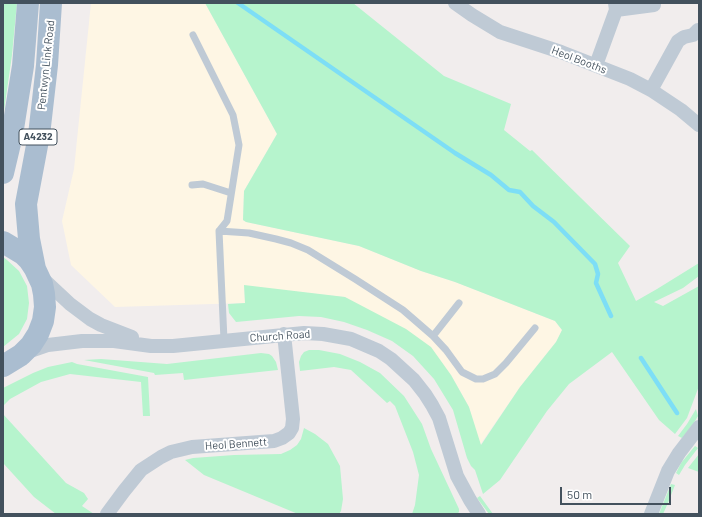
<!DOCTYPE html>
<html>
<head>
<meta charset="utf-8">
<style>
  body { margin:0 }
  #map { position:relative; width:702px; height:517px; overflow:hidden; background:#f1eded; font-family:Barlow,sans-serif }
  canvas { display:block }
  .frame { position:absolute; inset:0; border:4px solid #43515d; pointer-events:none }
  .scale { position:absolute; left:560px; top:487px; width:111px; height:18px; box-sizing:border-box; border:2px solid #43515d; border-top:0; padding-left:5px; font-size:12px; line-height:14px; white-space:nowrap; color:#43515d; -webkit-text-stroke:3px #fff; paint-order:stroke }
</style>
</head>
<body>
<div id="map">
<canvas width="702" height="517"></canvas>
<div class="frame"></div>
<div class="scale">50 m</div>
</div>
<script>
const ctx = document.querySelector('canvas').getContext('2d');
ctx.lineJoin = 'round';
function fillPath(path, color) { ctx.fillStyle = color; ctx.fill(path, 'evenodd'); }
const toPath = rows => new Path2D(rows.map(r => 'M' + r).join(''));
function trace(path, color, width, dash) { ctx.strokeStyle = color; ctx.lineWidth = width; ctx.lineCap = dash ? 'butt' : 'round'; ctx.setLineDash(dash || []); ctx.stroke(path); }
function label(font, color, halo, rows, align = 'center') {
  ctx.font = font + ' Barlow,sans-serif'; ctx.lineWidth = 4; ctx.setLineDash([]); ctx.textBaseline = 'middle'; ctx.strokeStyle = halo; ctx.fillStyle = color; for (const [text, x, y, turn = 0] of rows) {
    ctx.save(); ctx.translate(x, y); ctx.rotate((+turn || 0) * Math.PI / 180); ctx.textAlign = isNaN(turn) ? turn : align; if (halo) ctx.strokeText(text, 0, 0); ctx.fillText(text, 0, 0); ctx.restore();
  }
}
fillPath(toPath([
  [91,3,205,3,277,134,244,191,243,220,246,222,359,246,421,271,455,282,555,321,562,330,556,342,520,387,480,445,469,407,451,375,345,297,244,286,245,303,115,307,71,265,62,221,74,169]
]), '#fef6e4');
fillPath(toPath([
  [3,3,17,3,12,55,3,118],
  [205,3,353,3,444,76,511,104,504,130,530,151,532,150,630,246,618,263,636,301,657,289,699,263,699,276,683,288,654,302,663,306,699,286,699,386,687,418,675,434,659,420,612,352,569,384,547,411,500,480,483,494,475,470,471,466,467,458,453,410,434,379,413,356,392,341,367,330,344,322,321,317,299,316,236,322,229,313,228,304,245,303,244,285,345,297,406,329,431,347,451,375,469,407,481,445,520,387,556,342,562,330,555,321,455,282,421,271,359,246,246,222,243,220,244,191,277,134],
  [3,257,7,260,19,271,27,286,29,303,27,319,19,334,3,347],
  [309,350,319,350,340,354,360,362,380,373,404,396,422,424,431,449,459,509,459,512,457,514,412,514,415,505,419,475,413,452,395,406,390,401,387,403,351,370,334,367,300,371,299,362,301,356,304,352],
  [261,353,269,354,272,356,276,362,278,370,184,380,183,373,155,375,154,373,84,360,101,359,167,364],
  [72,362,77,364,148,377,150,416,143,416,141,382,70,374,41,382,10,399,3,406,3,388,33,373,48,367],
  [696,409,698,416,692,426,682,438,678,436,687,424],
  [3,414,66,483,84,493,88,499,82,506,94,514,56,514,34,497,3,463],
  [304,428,315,434,328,444,340,466,343,499,341,511,339,514,298,514,204,475,185,460,193,458,234,455,281,454,290,450,297,445,301,439],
  [695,446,698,448,685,465,679,475,676,473,681,463],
  [699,454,699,472,688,468],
  [671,484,675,485,668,503,663,514,659,514],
  [480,496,493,514,489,514,477,498]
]), '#b6f4cd');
trace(toPath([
  [238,3,455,153,491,175,509,190,520,192,533,206,554,222,595,264,598,274,596,283,611,316],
  [641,358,677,413]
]), '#7ddef6', 4.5);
trace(toPath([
  [193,35,233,115,239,145,227,221,219,231,224,340],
  [192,185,203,184,231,193],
  [219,231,249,233,276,239,291,243,308,250,355,279,403,310,433,336,446,350,462,372,476,379,483,379,495,374,506,363,535,328],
  [433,336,459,303]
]), '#bfcad5', 7);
trace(toPath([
  [455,3,472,15,500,32,561,52,630,79,651,90,681,110,699,125],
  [615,3,616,10,654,5],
  [596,65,616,10],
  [651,90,678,41,684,37,693,35,698,30],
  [40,276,70,304,90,319,101,325,132,337],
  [25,353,48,345,82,341,114,341,151,346,173,346,304,333,323,334,351,339,379,351,391,359,414,380,425,394,432,405,439,418,457,476,470,500,479,514],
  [107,514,124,491,141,470,161,457,171,452,192,447,274,441,282,438,289,433,292,428,293,419,284,334],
  [651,514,668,471,679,453,699,427]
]), '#bfcad5', 14);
trace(toPath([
  [3,173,12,135,18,97,23,66,28,3],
  [3,242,23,254,29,260,35,269,42,284,44,294,45,307,43,321,38,334,31,345,21,355,3,366],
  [35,269,29,239,26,204,39,135,47,65,51,3]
]), '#aabdd0', 22);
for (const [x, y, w] of [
  [38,137,38]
]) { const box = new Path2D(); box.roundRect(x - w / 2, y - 8, w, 16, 3); ctx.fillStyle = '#fff'; ctx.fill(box); trace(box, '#43515d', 1); }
label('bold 10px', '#43515d', null, [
  ["A4232",38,137]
]);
label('11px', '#43515d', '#fff', [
  ["Heol Booths",579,60,21],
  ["Pentwyn Link Road",46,65,-84],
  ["Church Road",280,336,-4],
  ["Heol Bennett",236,444,-4]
]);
</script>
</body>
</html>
